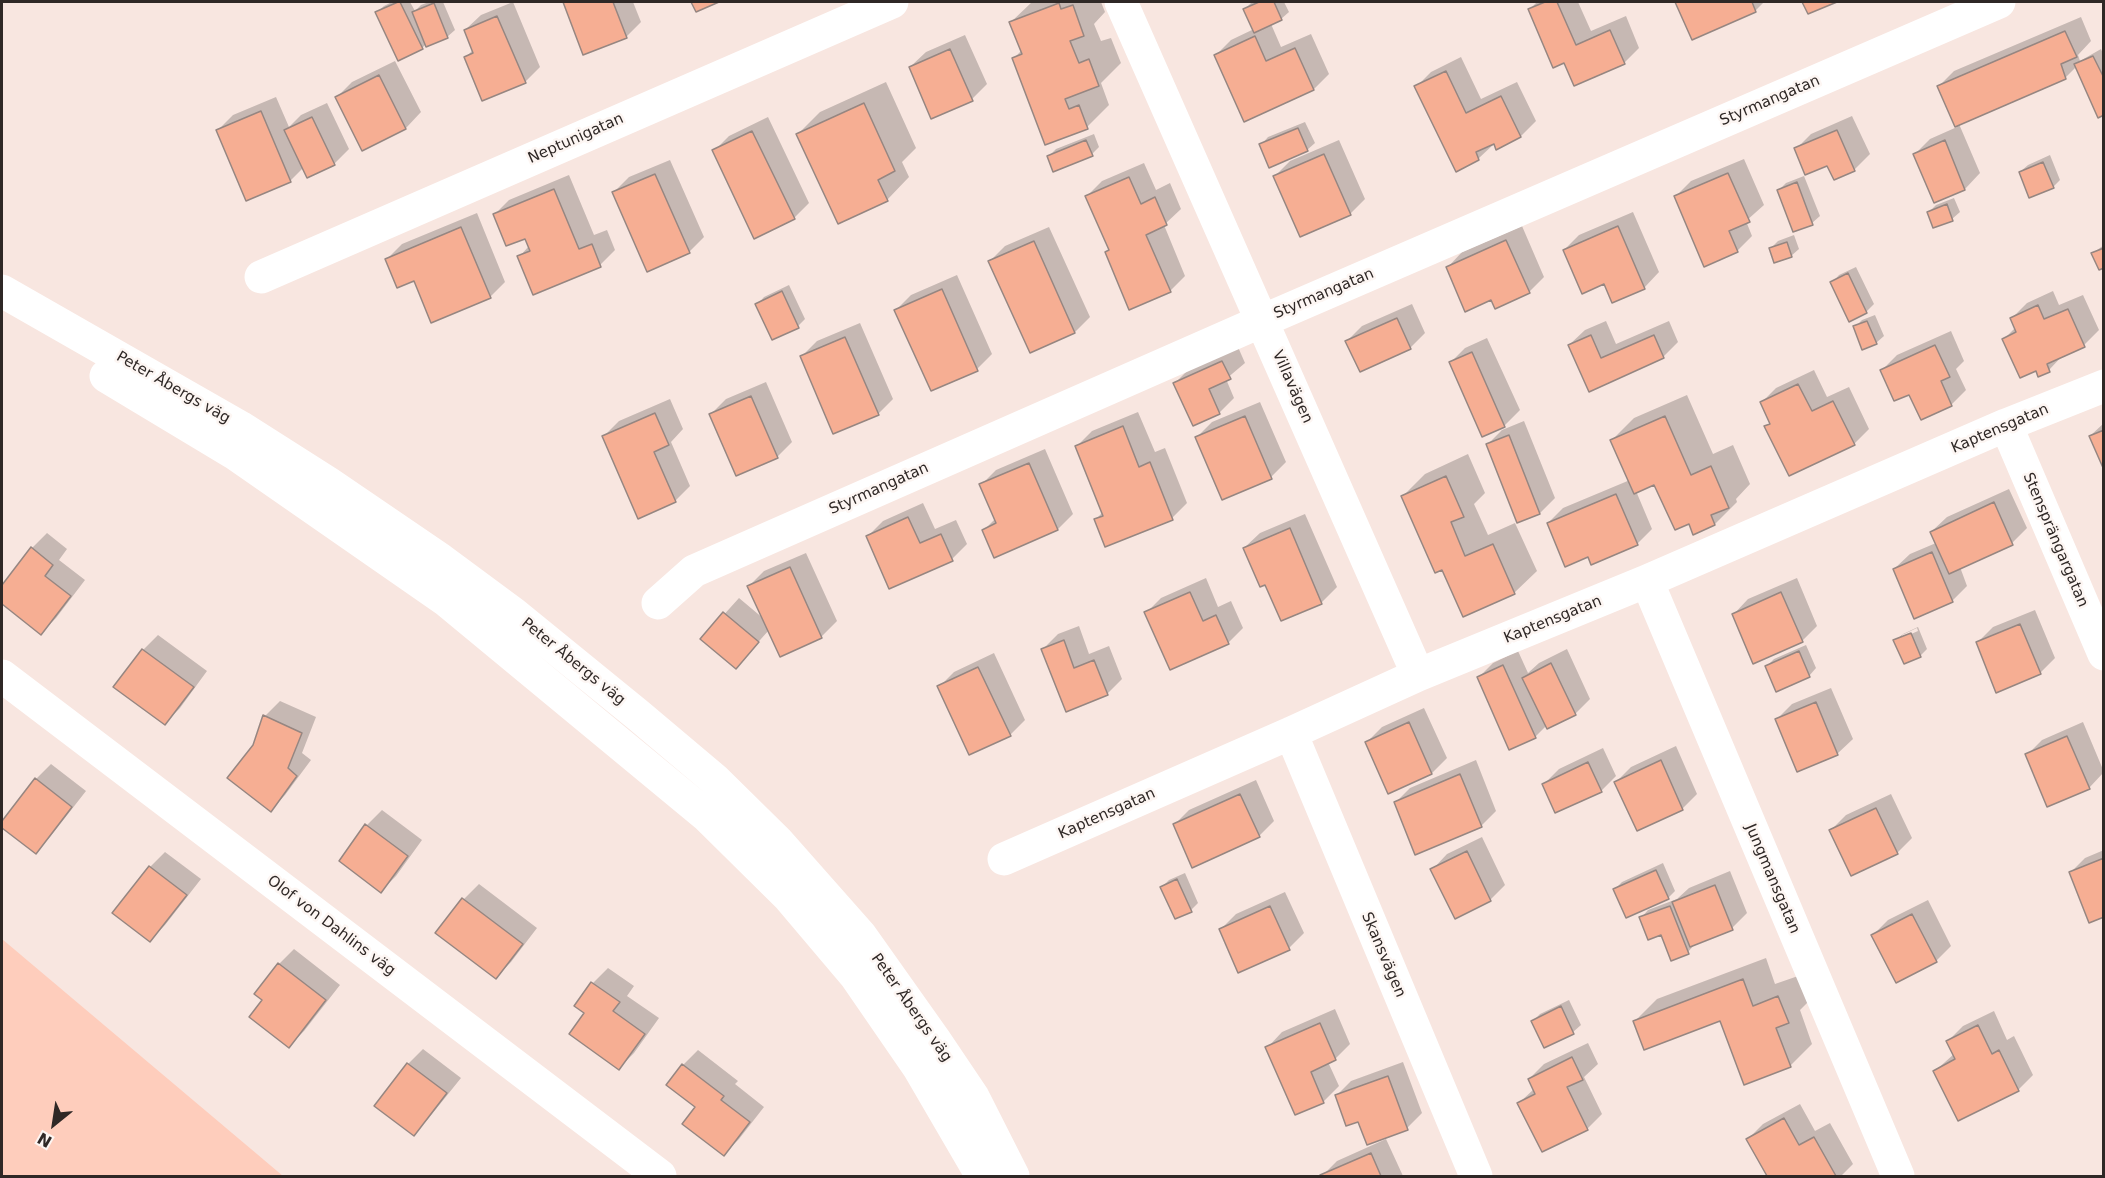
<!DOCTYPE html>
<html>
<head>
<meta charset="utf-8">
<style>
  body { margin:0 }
  #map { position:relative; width:2105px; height:1178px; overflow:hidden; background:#f8e6e0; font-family:"DejaVu Sans",sans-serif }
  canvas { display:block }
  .frame { position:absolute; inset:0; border:3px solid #2f2826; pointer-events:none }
  .north { position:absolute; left:24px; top:1094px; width:60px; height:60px; -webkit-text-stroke:4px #fdf6f3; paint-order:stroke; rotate:210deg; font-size:16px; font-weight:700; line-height:24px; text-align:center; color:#2f2826 }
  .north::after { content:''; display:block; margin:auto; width:21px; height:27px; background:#2f2826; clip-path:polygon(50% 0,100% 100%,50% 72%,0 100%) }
</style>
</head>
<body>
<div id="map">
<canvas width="2105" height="1178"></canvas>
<div class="frame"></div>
<div class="north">N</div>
</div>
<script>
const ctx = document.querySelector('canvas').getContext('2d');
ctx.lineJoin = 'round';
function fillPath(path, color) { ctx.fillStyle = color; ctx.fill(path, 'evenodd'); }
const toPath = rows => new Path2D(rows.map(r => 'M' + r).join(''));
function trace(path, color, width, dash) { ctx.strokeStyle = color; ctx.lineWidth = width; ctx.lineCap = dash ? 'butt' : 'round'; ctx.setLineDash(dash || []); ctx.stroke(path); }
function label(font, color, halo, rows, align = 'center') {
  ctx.font = font + ' "DejaVu Sans",sans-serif'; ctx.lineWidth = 5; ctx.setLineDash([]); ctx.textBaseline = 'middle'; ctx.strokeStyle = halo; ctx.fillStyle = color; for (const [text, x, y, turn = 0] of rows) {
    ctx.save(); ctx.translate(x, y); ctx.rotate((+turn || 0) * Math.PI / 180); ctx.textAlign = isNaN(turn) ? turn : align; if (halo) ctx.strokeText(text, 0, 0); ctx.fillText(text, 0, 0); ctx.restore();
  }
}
fillPath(toPath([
  [2,939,283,1176,2,1176]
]), '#fecdbc');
fillPath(toPath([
  [392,2,410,2,415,11,421,5,429,2,443,2,455,30,447,37,426,44,422,48,376,13,384,6],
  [513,2,540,67,525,82,466,57,474,49,465,30,481,15],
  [565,2,633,2,641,22,626,37,584,53],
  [1032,2,1101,2,1105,12,1094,24,1101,41,1111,38,1121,63,1101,83,1109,105,1087,127,1013,59,1022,50,1011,22],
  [1252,2,1284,2,1289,12,1281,19,1271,24,1281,47,1311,34,1329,74,1314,89,1245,120,1216,55,1231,40,1254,29,1245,9],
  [1537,2,1578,2,1591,31,1626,16,1639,48,1624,63,1565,61,1530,9],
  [1677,2,1764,2,1755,11,1692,38],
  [2081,17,2091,41,2078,55,2080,61,2101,49,2104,56,2104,114,2077,66,2066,77,1959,124,1980,173,1965,189,1935,201,1915,154,1930,139,1957,127,1939,86,1954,71],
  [965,35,987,84,972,99,910,67,926,52],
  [1461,57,1481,99,1517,82,1536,121,1521,136,1497,147,1495,143,1478,159,1416,87,1431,72],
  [395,61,421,112,406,128,363,149,337,97,352,82],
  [886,82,916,148,902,162,909,177,887,200,798,134,820,112],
  [276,97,289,127,301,115,327,103,349,149,334,164,304,167,290,181,218,130,233,115],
  [1852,116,1870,154,1854,170,1834,178,1828,164,1796,149,1811,134],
  [768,117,809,203,794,218,714,151,729,136],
  [1305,122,1315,143,1307,150,1261,145,1268,137],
  [1094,134,1099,147,1092,154,1049,156,1056,149],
  [1339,140,1365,199,1350,214,1275,176,1290,161],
  [2050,155,2060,180,2053,187,2020,172,2028,165],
  [1744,159,1764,205,1746,221,1752,236,1737,251,1676,196,1691,181],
  [670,160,704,237,689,252,614,192,629,177],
  [1144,163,1156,190,1170,183,1181,209,1164,225,1185,276,1170,291,1106,252,1110,249,1087,196,1102,181],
  [569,175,594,235,607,230,615,250,600,265,519,257,529,246,526,237,494,215,509,200],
  [1804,176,1820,216,1812,223,1778,191,1786,183],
  [1954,198,1960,212,1952,219,1929,212,1936,205],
  [1633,212,1659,272,1644,288,1605,282,1564,250,1579,235],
  [477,213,505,282,490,297,387,259,402,244],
  [1522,226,1544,277,1529,292,1447,268,1462,252],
  [1049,227,1090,317,1075,332,1030,351,990,261,1005,246],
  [1794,235,1799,249,1791,256,1771,248,1778,241],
  [2104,245,2104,267,2093,253],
  [1856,267,1874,304,1866,312,1849,320,1832,283,1839,275],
  [957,275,992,354,977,369,932,389,896,310,911,295],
  [789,285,805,319,798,326,757,305,764,297],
  [2053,291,2059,305,2083,295,2099,330,2084,345,2064,354,2049,370,2037,369,2004,339,2016,327,2012,318,2027,303],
  [1412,304,1425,333,1410,348,1347,341,1362,326],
  [1875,315,1884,336,1876,343,1855,327,1862,320],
  [1606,321,1616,344,1669,321,1678,342,1663,357,1590,390,1569,345,1585,330],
  [860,323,893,399,878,414,802,356,817,341],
  [1951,331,1964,361,1956,369,1966,390,1951,405,1910,393,1882,370,1897,355],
  [1487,338,1520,410,1505,425,1483,435,1450,363,1465,348],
  [1238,347,1245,363,1226,379,1234,398,1219,413,1175,383,1190,368],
  [1814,370,1827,397,1849,387,1869,429,1854,444,1766,427,1770,423,1761,403,1776,388],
  [766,382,792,442,777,457,711,414,726,399],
  [1687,395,1713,454,1733,445,1750,484,1736,499,1737,502,1715,524,1690,522,1655,483,1636,491,1652,529,1637,544,1589,555,1548,523,1563,508,1630,480,1612,440,1634,418],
  [670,399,683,429,671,442,690,486,675,501,604,436,619,421],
  [1260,402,1286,462,1271,477,1197,437,1212,422],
  [1138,412,1155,452,1165,448,1187,503,1172,518,1106,545,1096,519,1103,512,1077,446,1092,431],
  [1524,421,1555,498,1540,513,1518,521,1487,445,1502,430],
  [2104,423,2104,466,2090,436],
  [1045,449,1073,514,1058,529,995,556,984,530,996,518,981,485,996,470],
  [1468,454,1485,493,1474,504,1488,535,1515,523,1537,571,1514,593,1442,568,1403,496,1425,474],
  [2009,489,2027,528,2012,543,1960,567,1967,586,1952,601,1894,569,1910,554,1936,543,1931,532,1947,517],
  [923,503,935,529,956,520,967,544,952,559,890,587,868,536,883,521],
  [1305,514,1337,587,1322,602,1282,619,1266,583,1244,548,1260,533],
  [47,533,67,549,59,560,85,580,56,618,41,633,2,602,2,587,32,548],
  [806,553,837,621,822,636,781,655,769,630,736,667,702,639,739,598,764,619,749,586,764,571],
  [1206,578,1218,607,1231,601,1243,628,1228,643,1146,613,1161,598],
  [1797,578,1817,626,1802,641,1733,615,1748,599],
  [2035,610,2055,658,2040,673,1978,642,1993,627],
  [1079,626,1089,654,1109,646,1122,679,1107,694,1043,649,1058,634],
  [1918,627,1927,649,1920,656,1895,641,1903,634],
  [1917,628,1918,631,1902,638,1902,635],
  [158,635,207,671,180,708,165,723,116,687,143,650],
  [1806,645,1816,668,1809,676,1767,666,1774,659],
  [1567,649,1590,699,1575,714,1547,725,1535,737,1478,678,1493,663,1518,651,1528,673,1539,663],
  [994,653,1025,720,1010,735,939,687,954,672],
  [1831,688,1853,739,1837,754,1777,719,1792,704],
  [280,701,316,717,302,753,311,760,285,795,271,810,254,746,265,716],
  [1424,708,1447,758,1432,773,1367,742,1382,727],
  [2083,722,2104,772,2089,788,2027,755,2042,740],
  [1676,746,1697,794,1682,809,1616,782,1631,767],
  [1603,748,1616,776,1601,791,1544,784,1559,769],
  [1476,760,1496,811,1481,826,1395,803,1410,788],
  [51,764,86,791,50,837,35,852,2,826,2,824,36,779],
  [1256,780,1274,821,1259,836,1174,825,1189,810],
  [1891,794,1912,838,1897,853,1831,830,1846,815],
  [382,810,422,840,396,876,381,891,367,825],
  [1482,837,1505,885,1490,900,1432,870,1447,854],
  [2104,850,2104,915,2070,873,2085,858],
  [165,852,201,879,165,925,150,940,114,913,150,867],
  [1663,863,1675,891,1668,898,1615,889,1622,882],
  [1730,871,1747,913,1732,928,1695,944,1688,952,1641,918,1648,910,1677,899,1689,888],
  [1185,873,1198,903,1191,910,1162,887,1169,880],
  [479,884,537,928,511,962,496,977,438,933,464,899],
  [1285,892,1304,933,1289,948,1221,929,1236,914],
  [1928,900,1951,946,1936,961,1873,935,1888,920],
  [294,949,340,985,304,1031,289,1046,264,999,279,964],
  [1766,958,1775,984,1801,975,1810,1000,1800,1010,1812,1044,1790,1066,1721,1020,1635,1021,1657,999],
  [608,968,634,986,627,996,659,1018,634,1053,619,1068,586,1012,577,1005,593,983],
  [1569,1000,1581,1025,1573,1032,1545,1046,1533,1021,1540,1014],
  [1335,1009,1350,1044,1335,1059,1328,1062,1339,1086,1324,1101,1296,1113,1267,1048,1282,1032],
  [1994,1011,2007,1040,2014,1036,2033,1075,2018,1090,1935,1071,1954,1054,1948,1041,1963,1026],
  [1588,1043,1598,1064,1584,1077,1602,1114,1587,1129,1519,1103,1534,1089,1529,1079,1544,1064],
  [423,1049,461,1078,428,1119,413,1134,408,1064],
  [698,1050,738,1081,735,1084,764,1107,739,1139,724,1154,697,1107,683,1065],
  [1403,1062,1422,1113,1407,1128,1359,1120,1336,1096,1351,1081],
  [1800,1104,1815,1131,1830,1123,1853,1164,1841,1176,1769,1176,1748,1139,1763,1124],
  [1386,1139,1403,1176,1322,1176,1337,1161]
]), '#0003');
const building = toPath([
  [398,2,400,2,423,49,398,61,375,12,398,2],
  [563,2,613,2,627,38,583,55,563,2],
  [691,2,719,2,696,12,691,2],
  [1259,2,1274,2,1282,20,1254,33,1243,9,1259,2],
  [1545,2,1557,2,1576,45,1610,30,1625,64,1574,86,1564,63,1553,68,1528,9,1545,2],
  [1675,2,1752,2,1756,12,1692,40,1675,2],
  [1802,2,1837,2,1808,14,1802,2],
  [434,3,448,38,426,47,412,12,434,3],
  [1059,3,1061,9,1073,5,1084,36,1070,41,1079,63,1089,59,1099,86,1065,99,1069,109,1079,105,1088,129,1045,145,1012,58,1022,54,1009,22,1059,3],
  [497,16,526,83,482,101,464,57,473,53,464,30,497,16],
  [2065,31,2077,57,2061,64,2066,79,1955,127,1937,86,2065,31],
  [1255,36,1266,61,1295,48,1314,90,1244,122,1214,55,1255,36],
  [950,49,973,101,931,119,909,67,950,49],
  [2093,56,2104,78,2104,115,2098,118,2074,64,2093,56],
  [1446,71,1466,113,1501,96,1521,137,1496,150,1494,144,1476,152,1479,160,1456,172,1414,86,1446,71],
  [379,75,406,129,362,151,335,97,379,75],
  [864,103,895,171,878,180,888,201,838,224,796,134,864,103],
  [261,111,291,182,246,201,216,130,261,111],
  [312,117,335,165,307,178,284,130,312,117],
  [1298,128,1308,151,1269,168,1259,144,1298,128],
  [1837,130,1855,171,1834,180,1827,166,1805,175,1794,148,1837,130],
  [752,131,795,219,754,239,712,150,752,131],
  [1086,140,1093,156,1053,172,1047,156,1086,140],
  [1945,140,1965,190,1934,203,1913,154,1945,140],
  [1324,154,1351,215,1300,237,1273,176,1324,154],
  [2043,162,2054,188,2029,198,2019,172,2043,162],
  [1728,173,1750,222,1729,231,1738,252,1704,267,1674,196,1728,173],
  [655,174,690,253,647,272,612,192,655,174],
  [1129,177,1141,204,1155,197,1167,225,1146,235,1171,292,1129,310,1105,252,1109,250,1085,196,1129,177],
  [1797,182,1813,225,1793,232,1777,190,1797,182],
  [554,189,579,249,592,244,601,267,533,295,517,256,530,251,525,239,506,246,493,214,554,189],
  [1947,204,1953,221,1933,228,1927,212,1947,204],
  [1618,226,1645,289,1612,303,1604,284,1582,294,1563,250,1618,226],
  [461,227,491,298,431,323,414,281,397,288,385,259,461,227],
  [1506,240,1530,293,1495,309,1491,300,1465,312,1446,267,1506,240],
  [1034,241,1075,333,1030,353,988,261,1034,241],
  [1787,242,1792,257,1774,263,1769,248,1787,242],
  [2104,248,2104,268,2099,270,2091,253,2104,248],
  [1848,273,1867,313,1849,322,1830,282,1848,273],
  [942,289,978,371,931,391,894,310,942,289],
  [782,291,799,328,772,340,755,304,782,291],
  [2038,305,2044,319,2068,309,2085,347,2047,364,2050,372,2038,377,2036,371,2020,378,2002,339,2016,332,2010,318,2038,305],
  [1397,318,1411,349,1360,372,1345,341,1397,318],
  [1867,321,1877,344,1862,350,1853,326,1867,321],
  [1591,335,1601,358,1654,335,1664,358,1589,392,1568,345,1591,335],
  [845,337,879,415,833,434,800,356,845,337],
  [1935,345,1950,377,1941,381,1952,406,1921,420,1909,395,1894,401,1880,370,1935,345],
  [1472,352,1505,427,1482,437,1449,362,1472,352],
  [1222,361,1231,379,1209,389,1220,414,1193,426,1173,383,1222,361],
  [1798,384,1812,411,1833,401,1855,445,1789,476,1764,426,1770,424,1760,402,1798,384],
  [751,396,778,458,736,476,709,414,751,396],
  [655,413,669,445,654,452,676,502,638,519,602,436,655,413],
  [1245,416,1272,479,1222,500,1195,437,1245,416],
  [1665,416,1691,475,1711,466,1729,508,1711,515,1715,525,1693,535,1689,524,1675,530,1654,485,1634,494,1610,440,1665,416],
  [1123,426,1139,467,1150,462,1173,520,1105,547,1094,519,1103,516,1075,446,1123,426],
  [2104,430,2104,470,2089,436,2104,430],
  [1509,435,1540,514,1517,523,1486,444,1509,435],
  [1029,463,1058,530,994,558,982,530,996,523,979,484,1029,463],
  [1446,476,1464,517,1451,522,1465,556,1493,544,1515,594,1463,617,1442,570,1435,573,1401,496,1446,476],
  [1616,494,1638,545,1591,565,1588,557,1565,567,1547,523,1616,494],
  [1994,502,2013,545,1949,574,1930,532,1994,502],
  [908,517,920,543,941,534,953,561,889,589,866,536,908,517],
  [1290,528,1322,604,1281,621,1265,585,1260,587,1243,548,1290,528],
  [31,547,53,565,45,576,71,596,41,635,2,604,2,585,31,547],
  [1932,552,1953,602,1914,619,1893,569,1932,552],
  [790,567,822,638,780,657,747,586,790,567],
  [1190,592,1203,621,1216,615,1229,644,1170,670,1144,612,1190,592],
  [1781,592,1803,642,1753,664,1732,614,1781,592],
  [723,612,759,642,736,669,700,639,723,612],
  [2020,624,2041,674,1996,693,1976,642,2020,624],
  [1911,633,1921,657,1904,664,1893,640,1911,633],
  [1064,640,1074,668,1094,660,1108,695,1066,712,1041,649,1064,640],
  [142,649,194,687,165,725,113,687,142,649],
  [1799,651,1810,677,1776,692,1765,666,1799,651],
  [1551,663,1576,715,1547,729,1522,678,1551,663],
  [1503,665,1536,738,1509,750,1477,677,1503,665],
  [978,667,1011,736,969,755,937,686,978,667],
  [1816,702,1838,755,1797,772,1775,719,1816,702],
  [263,715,302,733,288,768,297,776,271,812,227,778,253,745,263,715],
  [1409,722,1432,774,1388,794,1365,742,1409,722],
  [2067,736,2090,789,2047,807,2025,754,2067,736],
  [1661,760,1683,810,1637,831,1614,782,1661,760],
  [1588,762,1602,792,1555,813,1542,784,1588,762],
  [1460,774,1482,827,1415,855,1394,802,1460,774],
  [35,778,72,807,36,854,2,828,2,821,35,778],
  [1240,794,1260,837,1192,868,1173,824,1240,794],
  [1876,808,1898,854,1851,876,1829,830,1876,808],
  [365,824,408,856,381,893,339,861,365,824],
  [1467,851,1491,901,1455,919,1430,869,1467,851],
  [2104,858,2104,917,2089,923,2069,872,2104,858],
  [149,866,187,895,150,942,112,913,149,866],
  [1656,870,1669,899,1626,918,1613,889,1656,870],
  [1177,879,1192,912,1175,919,1160,887,1177,879],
  [1715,885,1733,930,1690,947,1672,902,1715,885],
  [462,898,523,944,496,979,435,933,462,898],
  [1270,906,1290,950,1238,973,1219,929,1270,906],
  [1670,906,1689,954,1671,961,1661,935,1648,940,1639,917,1670,906],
  [1912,914,1937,962,1896,983,1871,935,1912,914],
  [278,963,326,1000,289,1048,249,1017,262,1000,254,994,278,963],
  [1743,979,1753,1006,1778,996,1789,1023,1776,1028,1791,1067,1744,1085,1720,1021,1644,1050,1633,1021,1743,979],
  [591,982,620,1002,613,1011,645,1034,619,1070,569,1034,584,1013,574,1006,591,982],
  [1561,1006,1574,1034,1544,1048,1531,1021,1561,1006],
  [1320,1023,1336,1060,1311,1072,1324,1103,1295,1115,1265,1047,1320,1023],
  [1978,1025,1992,1054,1999,1050,2019,1091,1958,1121,1933,1071,1955,1059,1946,1041,1978,1025],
  [1572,1057,1583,1080,1567,1087,1588,1130,1542,1152,1517,1103,1535,1094,1528,1079,1572,1057],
  [407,1063,447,1093,414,1136,374,1106,407,1063],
  [682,1064,724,1096,721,1100,750,1122,724,1156,682,1124,695,1107,666,1085,682,1064],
  [1388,1076,1408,1130,1367,1145,1358,1122,1346,1126,1335,1095,1388,1076],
  [1784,1118,1799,1145,1814,1137,1836,1176,1767,1176,1746,1139,1784,1118],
  [1371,1153,1381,1176,1320,1176,1320,1175,1371,1153]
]);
fillPath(building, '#f6ae93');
trace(building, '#968681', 1.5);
trace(toPath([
  [1121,2,1418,675],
  [261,277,892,2],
  [2,291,240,427,328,483,441,560,514,614,638,715,714,779,777,841,861,936,934,1039,973,1097,1013,1176],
  [106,376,234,453,447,601,707,816,789,897,855,975,919,1068,982,1176],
  [2006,425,2104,654],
  [1647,581,1898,1176],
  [658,603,694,571,1262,321,1999,2],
  [2,676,660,1176],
  [1291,733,1476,1176],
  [1004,859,1291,733,1418,675,1647,581,2006,425,2104,386]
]), '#fff', 33);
label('15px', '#2f2826', '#fdf6f3', [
  ["Styrmangatan",1770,101,-23],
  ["Neptunigatan",576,139,-24],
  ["Styrmangatan",1324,294,-23],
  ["Villavägen",1292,387,66],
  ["Peter Åbergs väg",173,388,30],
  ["Kaptensgatan",2000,429,-23],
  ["Styrmangatan",879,489,-24],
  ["Stensprängargatan",2055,540,67],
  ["Kaptensgatan",1553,620,-22],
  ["Peter Åbergs väg",573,662,39],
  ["Kaptensgatan",1107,814,-24],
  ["Jungmansgatan",1772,879,67],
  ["Olof von Dahlins väg",331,926,37],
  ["Skansvägen",1383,955,67],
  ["Peter Åbergs väg",911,1008,55]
]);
</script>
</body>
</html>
